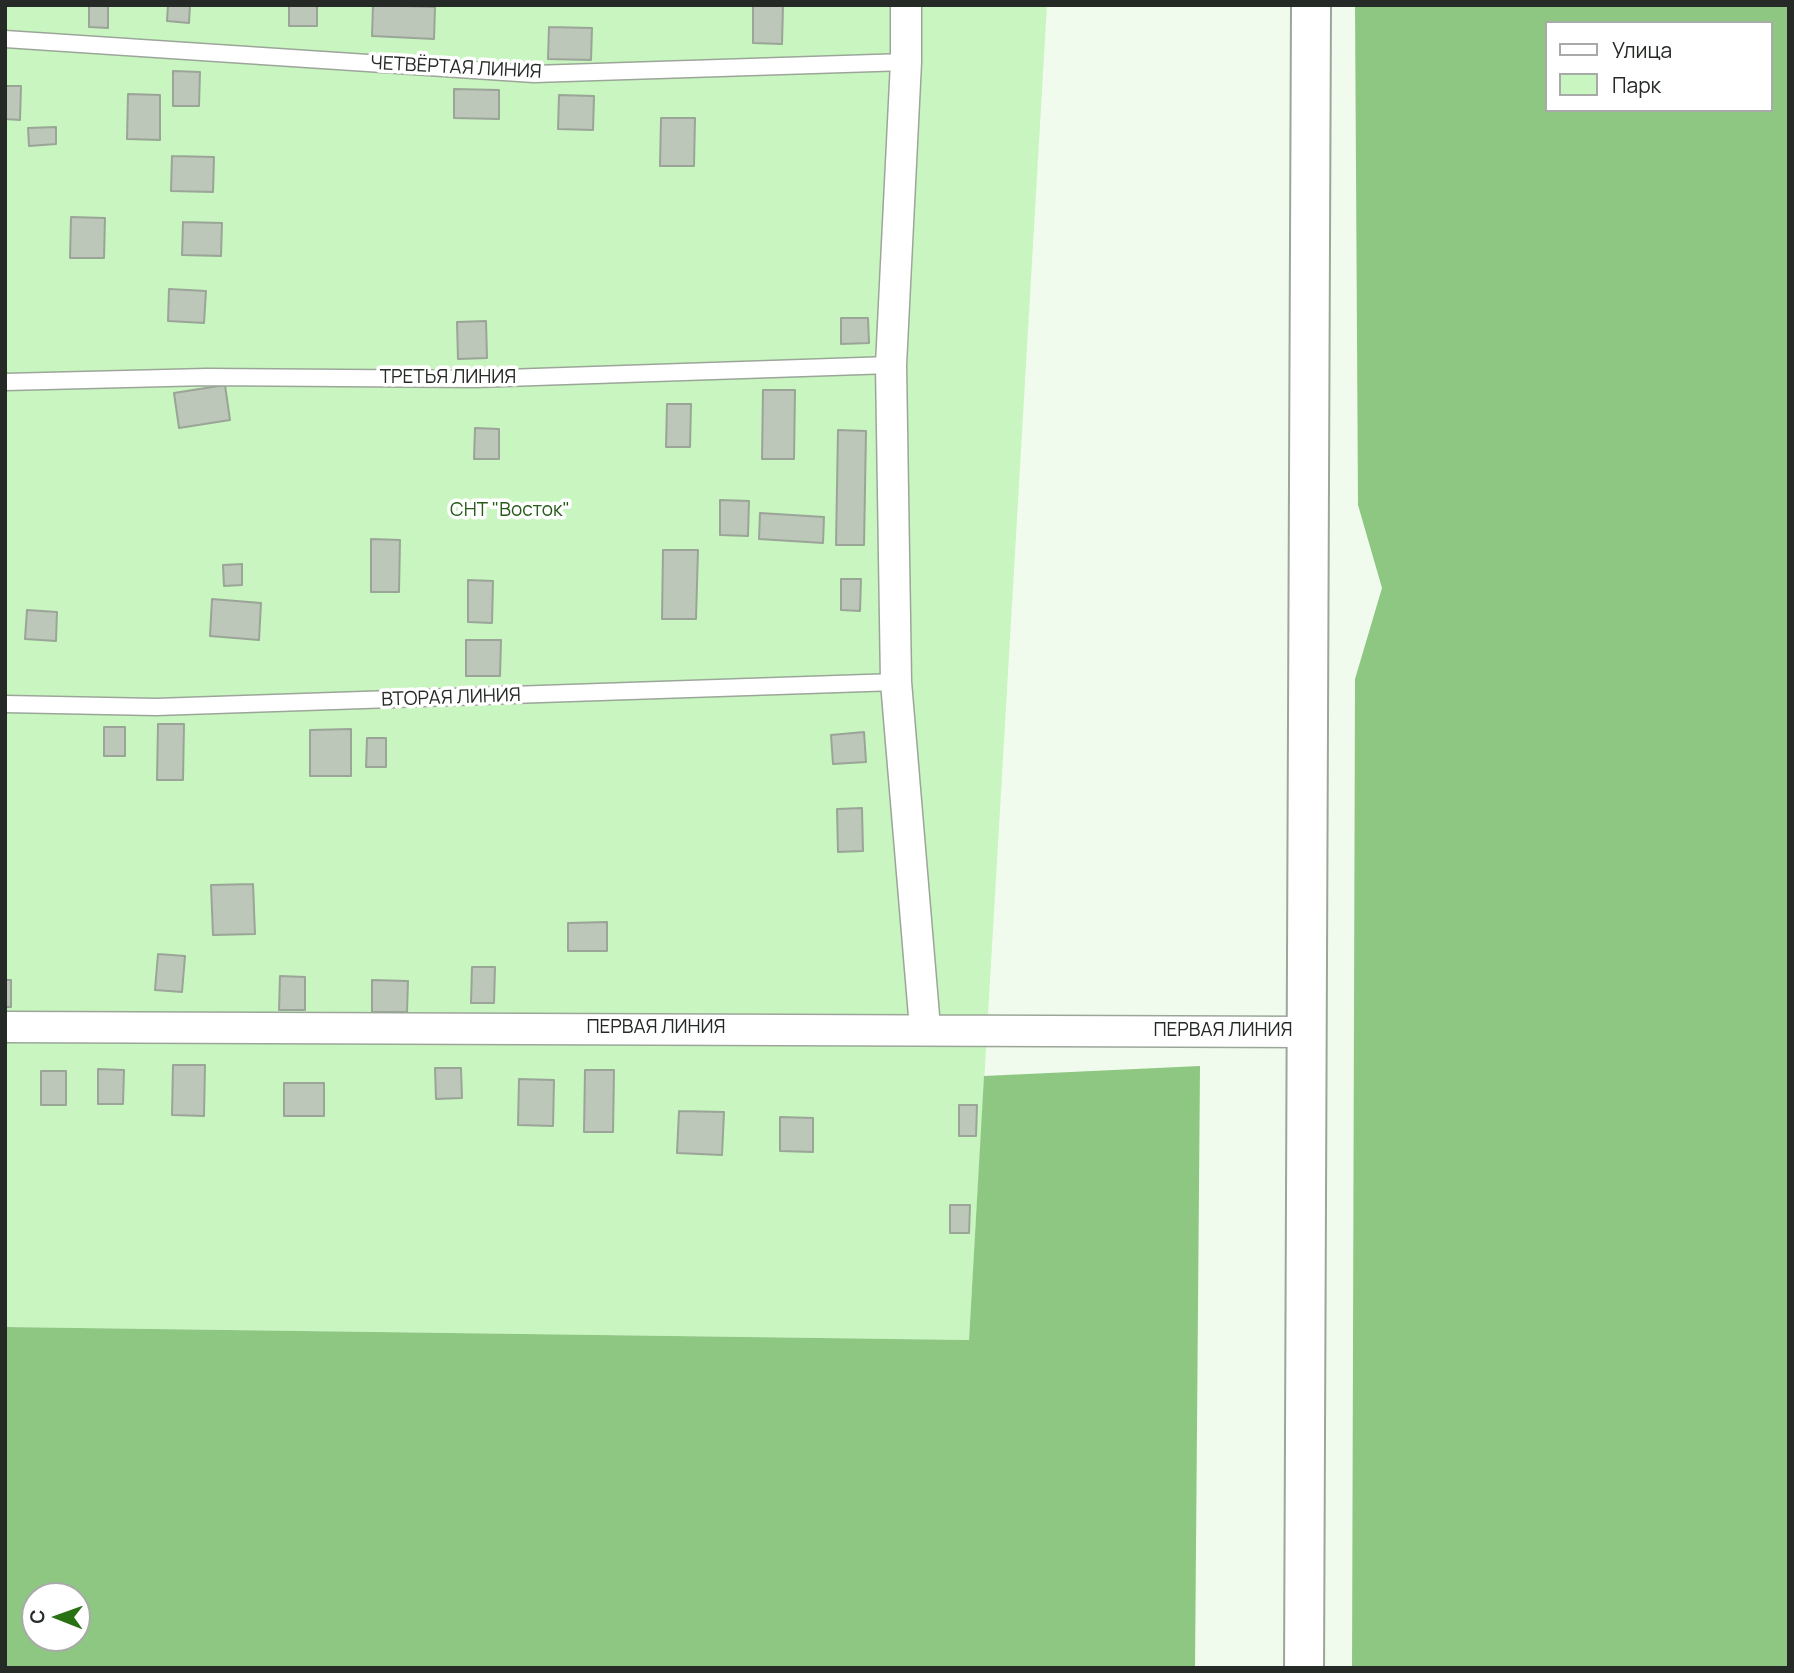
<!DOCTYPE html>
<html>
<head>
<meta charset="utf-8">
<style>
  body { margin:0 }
  #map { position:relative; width:1794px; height:1673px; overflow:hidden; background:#f0fbed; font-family:Manrope,sans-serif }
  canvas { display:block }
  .frame { position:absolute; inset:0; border:7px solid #262a26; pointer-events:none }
  .legend { position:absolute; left:1545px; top:21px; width:228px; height:91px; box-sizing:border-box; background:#fff; border:2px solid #a8aaa8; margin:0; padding:9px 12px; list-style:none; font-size:21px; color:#262a26 }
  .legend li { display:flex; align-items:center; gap:14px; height:35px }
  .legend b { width:35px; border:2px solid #a8aaa8 }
  .north { position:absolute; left:21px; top:1582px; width:70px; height:70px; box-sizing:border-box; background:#fff; border:2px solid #a8aaa8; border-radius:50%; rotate:271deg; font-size:19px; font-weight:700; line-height:28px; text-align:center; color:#262a26 }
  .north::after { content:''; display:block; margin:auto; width:24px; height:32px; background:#287214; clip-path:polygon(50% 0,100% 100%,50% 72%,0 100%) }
</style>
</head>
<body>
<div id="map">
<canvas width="1794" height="1673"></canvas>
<div class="frame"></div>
<ul class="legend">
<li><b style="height:9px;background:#fff"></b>Улица</li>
<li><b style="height:19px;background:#c9f5c0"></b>Парк</li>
</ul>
<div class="north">С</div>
</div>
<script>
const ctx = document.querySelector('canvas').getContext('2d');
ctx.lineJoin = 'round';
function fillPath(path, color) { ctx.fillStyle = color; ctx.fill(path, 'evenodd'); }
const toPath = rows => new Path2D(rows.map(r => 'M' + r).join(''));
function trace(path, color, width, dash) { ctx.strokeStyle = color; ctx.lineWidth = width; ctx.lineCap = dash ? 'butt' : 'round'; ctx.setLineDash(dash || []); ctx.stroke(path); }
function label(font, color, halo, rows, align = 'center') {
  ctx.font = font + ' Manrope,sans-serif'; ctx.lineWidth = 7; ctx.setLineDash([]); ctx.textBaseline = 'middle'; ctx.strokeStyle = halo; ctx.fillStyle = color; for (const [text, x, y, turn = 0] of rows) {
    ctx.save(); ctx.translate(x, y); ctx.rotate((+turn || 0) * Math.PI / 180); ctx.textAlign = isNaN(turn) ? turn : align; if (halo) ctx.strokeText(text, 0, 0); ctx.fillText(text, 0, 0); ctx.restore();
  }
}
fillPath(toPath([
  [5,5,1047,5,969,1340,5,1327]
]), '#c9f5c0');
fillPath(toPath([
  [1355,5,1789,5,1789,1668,1352,1668,1355,679,1382,588,1358,505],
  [1547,23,1771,23,1771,110,1547,110],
  [1200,1066,1195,1668,5,1668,5,1327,969,1340,984,1076],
  [35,1596,77,1596,77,1638,35,1638]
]), '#8ec782');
const building = toPath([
  [89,5,108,5,108,28,89,27,89,5],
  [168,5,190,5,189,23,167,21,168,5],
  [289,5,317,5,317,26,289,26,289,5],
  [373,5,435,7,434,39,372,36,373,5],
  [753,5,783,6,782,44,753,43,753,5],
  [549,27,592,28,591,60,548,59,549,27],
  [173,71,200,72,199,106,173,106,173,71],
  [5,86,21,86,20,120,5,119,5,86],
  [454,89,499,90,499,119,454,118,454,89],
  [128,94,160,95,160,140,127,139,128,94],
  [559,95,594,96,593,130,558,129,559,95],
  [661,118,695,118,694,166,660,166,661,118],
  [56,127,56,144,29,146,28,128,56,127],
  [172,156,214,157,213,192,171,191,172,156],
  [71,217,105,218,104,258,70,258,71,217],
  [183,222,222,223,221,256,182,255,183,222],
  [169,289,206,291,204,323,168,321,169,289],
  [841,318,868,318,869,343,841,344,841,318],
  [486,321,487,358,458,359,457,322,486,321],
  [225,385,230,420,179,428,174,393,225,385],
  [763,390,795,390,794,459,762,459,763,390],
  [667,404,691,404,690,447,666,447,667,404],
  [475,428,499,429,499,459,474,459,475,428],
  [838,430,866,431,864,545,836,545,838,430],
  [720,500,749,501,748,536,720,535,720,500],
  [760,513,824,517,823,543,759,539,760,513],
  [371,539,400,540,399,592,371,592,371,539],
  [663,550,698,550,696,619,662,619,663,550],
  [242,564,242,585,224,586,223,565,242,564],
  [841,579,861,579,860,611,841,610,841,579],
  [468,580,493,581,492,623,468,622,468,580],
  [212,599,261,603,259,640,210,636,212,599],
  [27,610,57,612,56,641,25,639,27,610],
  [466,640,501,640,500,676,466,676,466,640],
  [158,724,184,724,183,780,157,780,158,724],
  [104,727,125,727,125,756,104,756,104,727],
  [351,729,351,776,310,776,310,730,351,729],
  [864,732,866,762,833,764,831,735,864,732],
  [367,738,386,738,386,767,366,767,367,738],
  [862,808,863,851,838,852,837,809,862,808],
  [253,884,255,934,213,935,211,885,253,884],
  [607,922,607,951,568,951,568,923,607,922],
  [158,954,185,956,182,992,155,990,158,954],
  [472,967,495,967,494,1003,471,1003,472,967],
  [280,976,305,977,305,1010,279,1010,280,976],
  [5,980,11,980,11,1007,5,1007,5,980],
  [372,980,408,981,407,1012,372,1012,372,980],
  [173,1065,205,1065,204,1116,172,1115,173,1065],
  [435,1068,461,1068,462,1098,436,1099,435,1068],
  [98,1069,124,1070,123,1104,98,1104,98,1069],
  [585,1070,614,1070,613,1132,584,1132,585,1070],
  [41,1071,66,1071,66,1105,41,1105,41,1071],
  [519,1079,554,1080,553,1126,518,1125,519,1079],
  [284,1083,324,1083,324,1116,284,1116,284,1083],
  [959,1105,977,1105,976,1136,959,1136,959,1105],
  [679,1111,724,1112,722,1155,677,1153,679,1111],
  [780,1117,813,1118,813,1152,780,1151,780,1117],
  [950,1205,970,1205,969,1233,950,1233,950,1205]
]);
fillPath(building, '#bcc6b9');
trace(building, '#9aa598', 2);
const service = toPath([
  [5,39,534,74,906,62],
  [5,382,207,377,476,379,891,365],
  [5,704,156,707,896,682]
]);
const minor = toPath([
  [906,5,906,62,891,365,896,682,925,1028],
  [5,1027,1307,1032]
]);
const primary = toPath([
  [1304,1668,1311,5]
]);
trace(service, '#9ba699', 19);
trace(minor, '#9ba699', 33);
trace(primary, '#9ba699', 42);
trace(service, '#fff', 16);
trace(minor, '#fff', 30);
trace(primary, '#fff', 38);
label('19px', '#262a26', '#fff', [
  ["ЧЕТВЁРТАЯ ЛИНИЯ",456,68,3],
  ["ТРЕТЬЯ ЛИНИЯ",448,378],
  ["ВТОРАЯ ЛИНИЯ",451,698,-2],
  ["ПЕРВАЯ ЛИНИЯ",656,1028],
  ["ПЕРВАЯ ЛИНИЯ",1223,1031]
]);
label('19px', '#245b17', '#fff', [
  ["СНТ \"Восток\"",510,511]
]);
</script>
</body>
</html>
